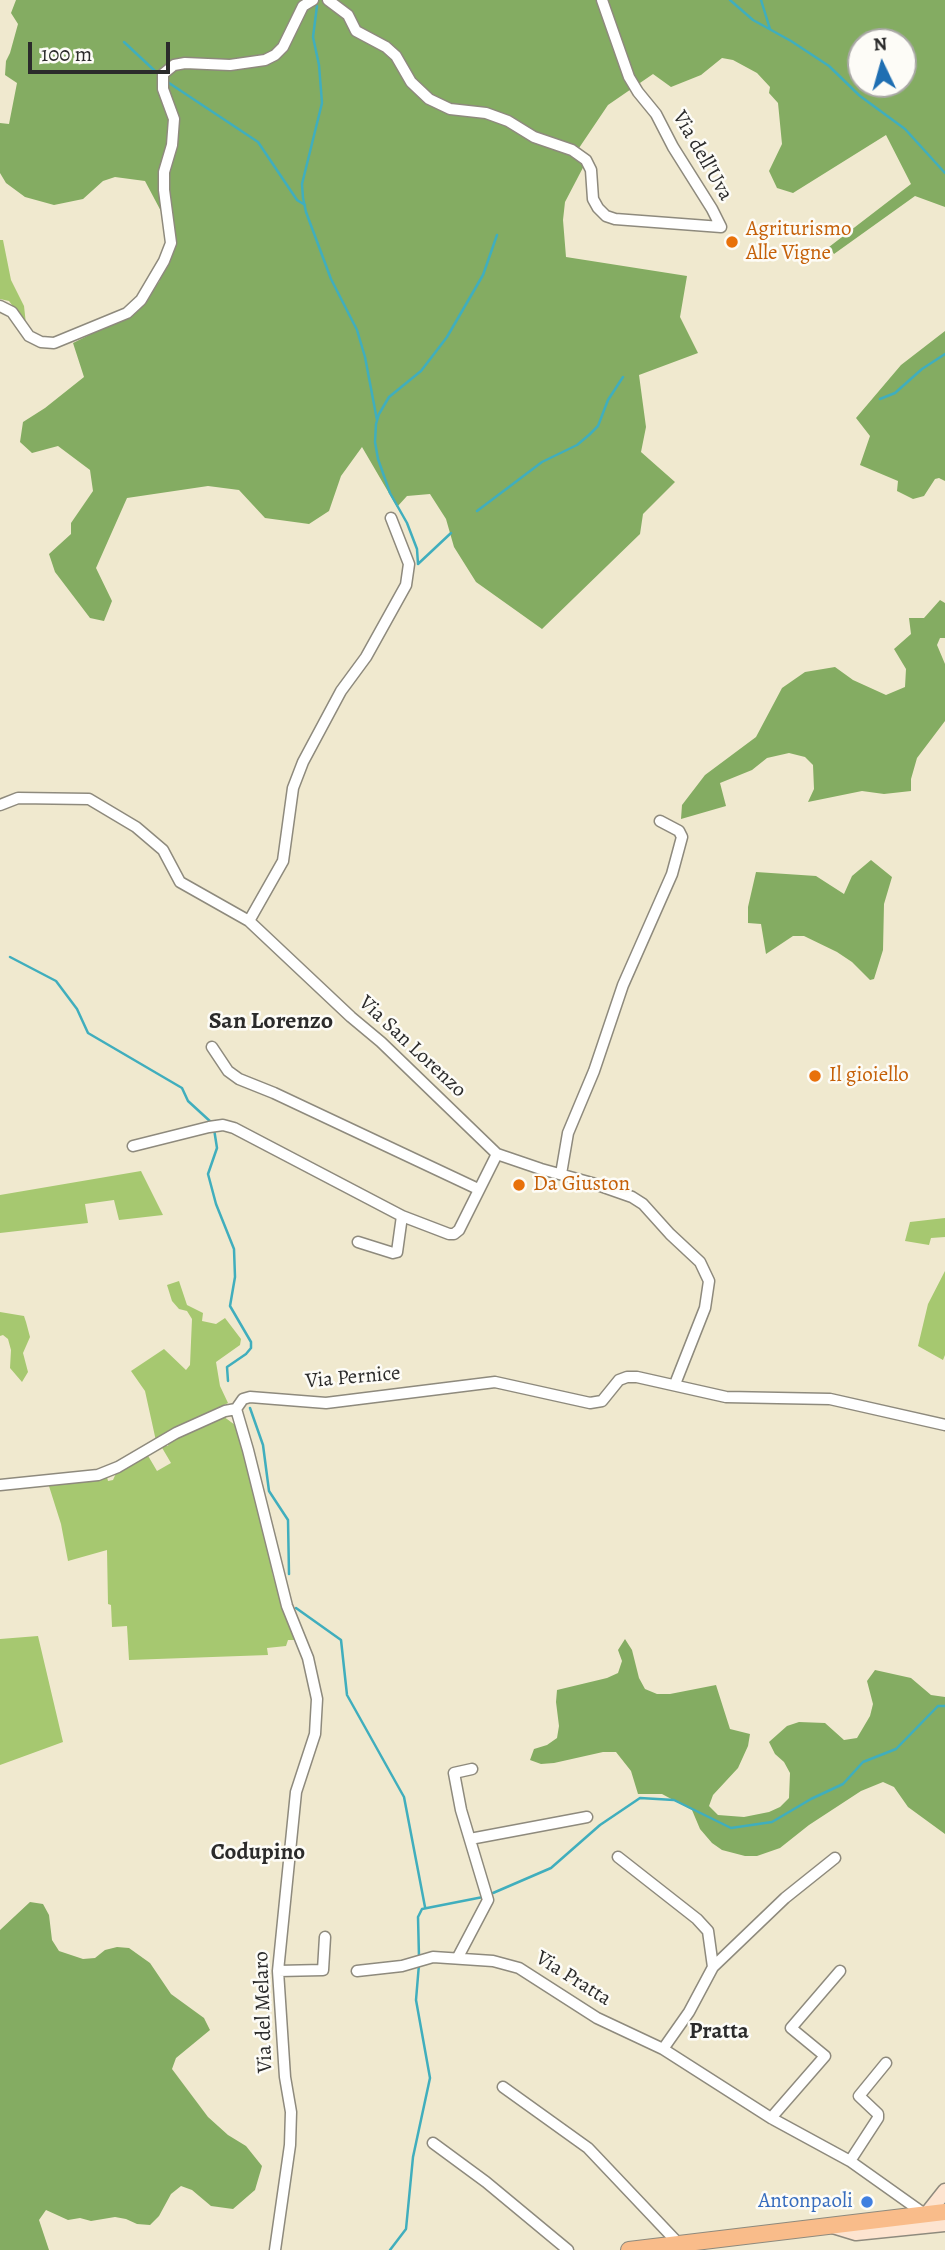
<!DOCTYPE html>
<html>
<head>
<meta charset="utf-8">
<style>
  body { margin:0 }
  #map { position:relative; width:945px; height:2250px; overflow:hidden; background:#f0e9cf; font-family:Alegreya,serif }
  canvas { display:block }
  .north { position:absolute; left:847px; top:28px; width:70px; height:70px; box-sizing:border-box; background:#fdfcf7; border:2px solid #a9a8a5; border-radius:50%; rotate:355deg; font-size:19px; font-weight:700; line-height:28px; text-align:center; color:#2b2b2b }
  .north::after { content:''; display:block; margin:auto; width:24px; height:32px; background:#1f6fb2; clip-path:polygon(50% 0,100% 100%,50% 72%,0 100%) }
  .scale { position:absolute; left:28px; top:42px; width:142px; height:32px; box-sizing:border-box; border:4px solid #2b2b2b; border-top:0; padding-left:9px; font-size:21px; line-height:24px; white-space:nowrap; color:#2b2b2b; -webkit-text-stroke:5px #fdfcf7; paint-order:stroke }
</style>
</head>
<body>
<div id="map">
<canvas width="945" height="2250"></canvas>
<div class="north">N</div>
<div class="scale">100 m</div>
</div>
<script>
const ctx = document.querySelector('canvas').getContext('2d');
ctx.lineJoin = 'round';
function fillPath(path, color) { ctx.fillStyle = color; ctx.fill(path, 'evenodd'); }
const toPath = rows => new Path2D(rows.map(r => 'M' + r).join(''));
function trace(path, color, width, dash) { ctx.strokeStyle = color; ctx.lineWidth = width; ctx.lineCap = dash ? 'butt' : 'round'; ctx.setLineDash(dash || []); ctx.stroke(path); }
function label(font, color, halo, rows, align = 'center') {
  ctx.font = font + ' Alegreya,serif'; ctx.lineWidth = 5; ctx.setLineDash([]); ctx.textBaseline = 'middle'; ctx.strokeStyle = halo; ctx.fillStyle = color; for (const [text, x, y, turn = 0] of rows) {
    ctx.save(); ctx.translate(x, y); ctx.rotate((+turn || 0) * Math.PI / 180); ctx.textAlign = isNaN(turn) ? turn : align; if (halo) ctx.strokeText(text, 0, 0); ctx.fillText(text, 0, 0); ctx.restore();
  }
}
fillPath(toPath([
  [0,240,3,240,11,280,24,306,26,324,9,301,0,299],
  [141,1171,163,1215,119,1220,114,1200,85,1204,88,1223,0,1233,0,1195],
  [945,1218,945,1237,931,1238,929,1245,905,1241,910,1222],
  [945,1271,945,1355,943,1360,918,1346,928,1304],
  [179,1281,187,1305,203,1313,202,1321,216,1324,225,1318,241,1339,240,1345,216,1362,220,1386,228,1403,156,1441,145,1391,131,1371,164,1349,186,1370,190,1365,192,1319,187,1311,179,1309,172,1301,167,1285],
  [0,1312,24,1316,26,1322,30,1337,23,1353,28,1372,22,1382,10,1368,11,1350,8,1339,3,1335,0,1336],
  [223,1416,235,1425,241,1438,262,1519,273,1576,295,1640,288,1640,286,1646,267,1648,268,1655,129,1660,127,1626,112,1627,111,1605,108,1604,107,1550,68,1561,61,1524,48,1483,107,1477,108,1481,113,1480,117,1471,147,1454,157,1471,171,1463,161,1446,168,1446,169,1442,176,1439,177,1436],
  [38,1636,63,1742,0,1765,0,1639]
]), '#a6c870');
fillPath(toPath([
  [16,0,945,0,945,207,915,196,834,254,829,247,911,184,886,135,793,193,777,188,769,171,782,144,778,103,769,93,770,87,757,73,733,60,722,58,701,75,671,87,653,74,608,105,579,148,588,158,565,202,563,220,566,257,687,276,680,317,698,353,639,375,646,427,641,452,675,482,643,514,640,534,542,629,476,582,454,547,446,519,430,494,407,496,397,507,362,447,341,476,329,511,309,524,265,518,239,490,208,486,127,498,96,568,112,601,104,621,90,618,55,572,49,554,71,534,71,523,93,491,90,470,58,446,32,453,20,442,23,422,45,408,84,377,73,343,135,312,159,282,171,251,163,215,145,181,115,177,103,181,83,199,54,205,25,197,6,183,0,173,0,123,9,124,17,83,5,75,6,61,10,53,18,24,11,13],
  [861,42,903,42,903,84,861,84],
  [945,331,945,481,939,478,935,479,924,496,913,499,897,491,898,481,860,465,870,436,856,418,901,365],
  [940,600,945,603,945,638,940,638,937,645,945,664,945,721,917,758,911,779,911,791,884,794,862,791,808,802,814,789,813,765,805,757,789,753,767,758,752,770,720,783,726,806,681,819,682,805,705,775,756,737,782,688,805,672,835,667,853,680,886,695,905,687,906,669,894,649,911,634,909,618,924,618],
  [871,860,892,877,884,904,883,950,874,979,870,980,852,962,837,952,804,936,793,936,766,954,761,924,748,923,748,907,756,872,816,876,844,894,852,876],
  [625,1639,632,1650,639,1678,645,1689,657,1694,670,1694,716,1685,730,1729,750,1734,748,1746,738,1768,713,1795,709,1806,718,1815,744,1817,769,1812,780,1807,789,1798,790,1773,784,1762,775,1754,769,1742,787,1726,799,1722,825,1723,844,1740,857,1738,870,1716,873,1704,867,1681,875,1670,911,1678,931,1695,945,1697,945,1834,908,1807,894,1787,883,1782,861,1791,809,1825,780,1848,757,1856,745,1856,722,1850,712,1843,700,1829,692,1810,662,1794,638,1794,631,1771,616,1752,603,1752,554,1763,541,1764,530,1760,534,1749,547,1745,557,1738,559,1726,556,1702,557,1690,607,1678,618,1673,622,1661,618,1650],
  [30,1902,43,1904,49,1915,52,1940,59,1951,83,1959,95,1958,105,1950,117,1947,129,1948,150,1963,171,1994,204,2018,210,2030,176,2058,172,2069,208,2117,228,2135,246,2146,262,2166,255,2190,233,2209,211,2206,192,2190,181,2186,171,2194,159,2216,150,2225,137,2224,126,2219,115,2217,91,2221,80,2218,68,2220,46,2210,39,2220,49,2250,0,2250,0,1930]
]), '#84ac62');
trace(toPath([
  [730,0,753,20,791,41,829,66,860,96,905,129,945,173],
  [761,0,770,29],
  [317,6,313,37,319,65,322,103,302,184,303,198,306,212,331,279,357,330,365,357,377,420],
  [124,42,155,71],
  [166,81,258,142,297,200,305,205],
  [880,399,895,393,922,369,945,354],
  [477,511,542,462,577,445,589,435,598,426,608,400,623,377],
  [418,564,417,549,407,523,390,493,378,459,375,442,376,424,379,414,389,397,421,371,447,337,483,275,497,235],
  [418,564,451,533],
  [10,957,56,981,77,1009,88,1033,182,1088,188,1101,212,1123],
  [214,1129,217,1148,208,1174,216,1204,234,1249,235,1277,230,1306,251,1342,251,1348,246,1354,227,1367,228,1381],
  [250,1408,263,1445,269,1491,288,1520,289,1574],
  [296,1608,341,1640,347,1695,404,1797,425,1907],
  [493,1893,551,1868,600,1825,640,1798,674,1800,731,1828,772,1822,811,1799,843,1784,863,1762,896,1749,938,1706,945,1706],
  [419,1957,418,1917,422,1909,483,1897],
  [390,2250,406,2229,413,2157,430,2078,416,2000,419,1964]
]), '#40aebd', 2.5);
const street = toPath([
  [328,0,348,15,356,31,386,47,396,56,411,82,429,99,450,109,486,113,508,121,534,137,572,150,586,160,591,170,593,199,598,208,606,216,615,219,721,227,712,209,673,147,656,114,638,92,629,77,602,0],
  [0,306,12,312,29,336,41,342,54,343,127,313,141,300,164,261,171,243,164,190,164,172,172,145,174,119,163,89,163,74,174,65,185,63,230,65,265,60,275,55,283,47,303,6,313,0],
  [0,805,18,798,89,799,136,827,163,850,180,882,249,921,351,1017,381,1042,497,1154,541,1169,592,1183,632,1197,643,1204,670,1234,700,1262,709,1281,705,1308,675,1384],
  [249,921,283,861,293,788,303,762,341,691,366,657,406,585,409,564,391,518],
  [212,1047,228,1071,239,1079,274,1093,478,1189],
  [133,1146,209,1127,223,1125,234,1128,402,1216,397,1252,393,1253,358,1242],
  [561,1174,568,1133,594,1071,623,985,672,874,682,837,679,831,660,821],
  [402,1216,449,1234,454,1234,459,1230,497,1154],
  [236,1409,248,1450,287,1606,308,1658,317,1699,315,1734,296,1792,278,1971,285,2077,291,2112,290,2145,275,2250],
  [236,1409,243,1399,250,1397,326,1403,495,1382,590,1403,602,1401,619,1380,627,1377,637,1377,726,1397,830,1399,945,1425],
  [0,1485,98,1475,118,1467,176,1433,225,1411,236,1409],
  [470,1839,587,1817],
  [618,1857,697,1919,708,1931,713,1967,689,2012,663,2049],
  [458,1957,488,1900,461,1810,454,1773,472,1769],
  [713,1967,785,1898,835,1858],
  [278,1971,323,1970,325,1937],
  [357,1971,402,1966,433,1957,493,1961,519,1968,597,2018,663,2049,771,2118,850,2161,926,2215],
  [503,2087,588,2148,679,2244],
  [771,2118,825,2056,791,2028,840,1971],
  [433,2143,486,2182,568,2250],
  [850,2161,878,2118,878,2114,859,2096,886,2063]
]);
const secondary = toPath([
  [926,2215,945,2191],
  [833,2226,856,2233,945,2224]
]);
const primary = toPath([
  [629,2250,945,2212]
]);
trace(street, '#8e8a7d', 13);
trace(secondary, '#8e8a7d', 17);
trace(primary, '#8e8a7d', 18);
trace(street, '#fff', 10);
trace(secondary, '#fde4d0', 14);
trace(primary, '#f9bc8a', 16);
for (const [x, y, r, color] of [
  [732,242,7,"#e8710a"],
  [815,1076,7,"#e8710a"],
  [519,1185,7,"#e8710a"],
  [867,2202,7,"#3f7fe0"]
]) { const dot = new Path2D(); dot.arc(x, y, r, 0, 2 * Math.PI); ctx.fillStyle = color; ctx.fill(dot); trace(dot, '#fdfcf7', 2.5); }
label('21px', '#2b2b2b', '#fdfcf7', [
  ["Via dell'Uva",702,156,60],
  ["Via San Lorenzo",412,1047,43],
  ["Via Pernice",353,1378,-5],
  ["Via Pratta",573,1979,32],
  ["Via del Melaro",264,2012,-92]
]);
label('21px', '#c56008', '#fdfcf7', [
  ["Agriturismo",746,230],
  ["Alle Vigne",746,254],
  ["Il gioiello",829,1076],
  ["Da Giuston",533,1185]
], 'left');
label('21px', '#366cbe', '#fdfcf7', [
  ["Antonpaoli",853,2202]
], 'right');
label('bold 23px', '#2b2b2b', '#fdfcf7', [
  ["Codupino",258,1853],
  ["Pratta",719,2032]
]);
label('bold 24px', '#2b2b2b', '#fdfcf7', [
  ["San Lorenzo",271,1022]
]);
</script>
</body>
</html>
